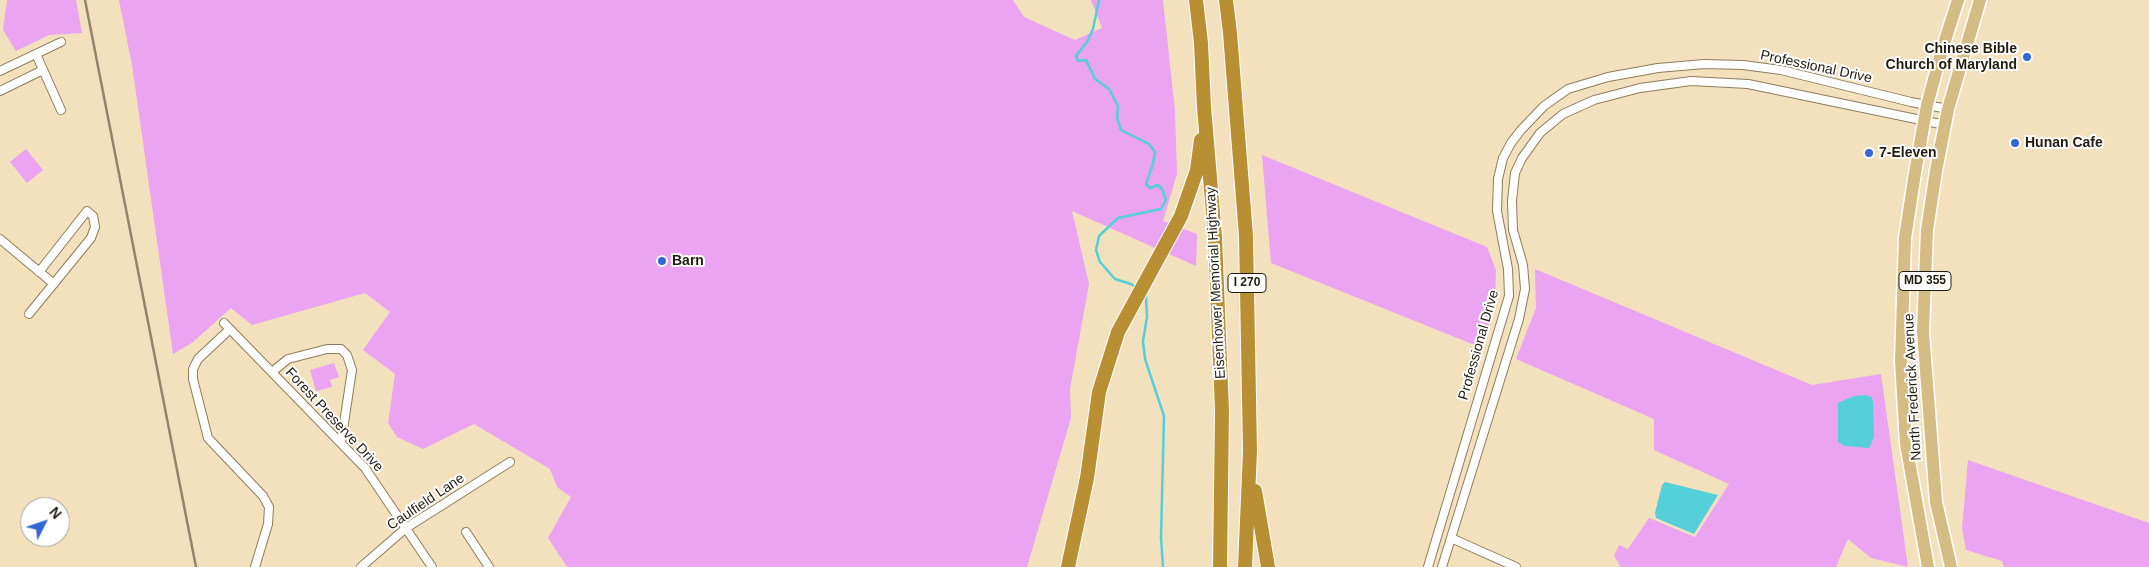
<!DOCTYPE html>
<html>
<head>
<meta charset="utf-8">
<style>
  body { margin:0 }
  #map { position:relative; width:2149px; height:567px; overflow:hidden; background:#f3e0bd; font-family:Helvetica,sans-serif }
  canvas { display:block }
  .north { position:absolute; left:20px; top:497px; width:50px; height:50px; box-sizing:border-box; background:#fff; border:1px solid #a7a49f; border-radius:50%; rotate:49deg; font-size:14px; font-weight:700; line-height:20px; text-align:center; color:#221c0f }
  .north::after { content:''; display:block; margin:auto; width:18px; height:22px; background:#3467d6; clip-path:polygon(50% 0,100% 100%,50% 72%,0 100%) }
</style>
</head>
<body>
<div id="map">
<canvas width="2149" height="567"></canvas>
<div class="north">N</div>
</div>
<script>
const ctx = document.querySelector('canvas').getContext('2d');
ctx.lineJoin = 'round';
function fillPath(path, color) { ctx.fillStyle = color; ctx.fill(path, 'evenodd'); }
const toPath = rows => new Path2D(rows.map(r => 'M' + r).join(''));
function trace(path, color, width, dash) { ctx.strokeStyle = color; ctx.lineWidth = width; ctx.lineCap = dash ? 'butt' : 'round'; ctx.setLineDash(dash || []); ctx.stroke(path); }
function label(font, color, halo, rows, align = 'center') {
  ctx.font = font + ' Helvetica,sans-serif'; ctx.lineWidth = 4; ctx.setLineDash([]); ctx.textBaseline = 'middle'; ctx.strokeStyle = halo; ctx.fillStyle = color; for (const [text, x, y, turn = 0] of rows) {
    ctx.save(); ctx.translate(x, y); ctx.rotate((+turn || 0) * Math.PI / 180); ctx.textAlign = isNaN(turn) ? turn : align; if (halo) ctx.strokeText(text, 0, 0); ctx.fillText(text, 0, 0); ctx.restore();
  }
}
fillPath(toPath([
  [7,0,76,0,82,33,49,35,16,51,3,30],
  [119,0,1013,0,1024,17,1075,40,1102,28,1091,0,1163,0,1175,111,1177,174,1163,221,1197,234,1196,266,1072,211,1089,284,1070,389,1071,418,1027,567,567,567,548,538,571,497,557,487,550,469,474,424,423,449,397,437,388,423,395,374,363,350,390,312,365,293,252,325,231,308,193,342,173,354,132,65],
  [26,149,43,170,27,183,10,162],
  [1262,155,1487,247,1496,270,1495,303,1482,348,1271,263],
  [1535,269,1812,385,1881,374,1908,567,1871,558,1848,539,1836,567,1621,567,1614,556,1619,545,1628,549,1649,518,1695,537,1729,484,1654,450,1654,419,1516,359,1536,308],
  [334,363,339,377,330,380,332,387,316,391,310,370],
  [1968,460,2149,523,2149,567,2004,567,2002,561,1966,550,1962,528]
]), '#eaa4f2');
fillPath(toPath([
  [1866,395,1872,397,1873,403,1874,437,1869,448,1845,446,1838,442,1838,403,1854,396],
  [1665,482,1718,495,1694,534,1656,518,1655,513,1662,485]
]), '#55cfda');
trace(toPath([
  [1099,0,1093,29,1087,42,1076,56,1078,61,1086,60,1095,79,1109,89,1118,106,1117,118,1121,130,1149,144,1155,152,1153,164,1146,184,1150,188,1158,185,1162,189,1166,200,1161,209,1118,218,1099,236,1096,250,1100,262,1115,279,1131,284,1137,288],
  [1143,293,1146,296,1147,317,1143,341,1145,359,1164,416,1161,538,1163,567]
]), '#55cfda', 2.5);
const street = toPath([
  [36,54,61,110],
  [0,71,61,42],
  [0,91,43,70],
  [0,239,54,284],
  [29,314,91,238,95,227,93,216,87,211,39,272],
  [224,323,365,468,432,567],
  [230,329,198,359,193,369,193,379,208,438,263,496,269,507,268,524,255,567],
  [272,372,288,359,327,349,341,349,347,355,352,370,341,443],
  [466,532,489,567],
  [1451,538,1516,567],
  [361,567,406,528,510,462],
  [1428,567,1509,296,1508,269,1497,211,1498,179,1503,158,1511,143,1521,130,1544,106,1568,89,1608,77,1658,68,1704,64,1743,65,1781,70,1911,102,1948,109],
  [1442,567,1519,319,1525,289,1523,265,1513,230,1512,201,1515,173,1522,158,1540,133,1563,114,1594,100,1640,88,1691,81,1748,84,1945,125]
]);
const primary = toPath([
  [1928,567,1906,444,1901,361,1905,238,1915,173,1927,105,1942,50,1958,0],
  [1951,567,1936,502,1923,332,1927,230,1936,171,1948,109,1980,0]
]);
const highway = toPath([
  [1196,0,1201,43,1204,107,1215,237,1222,411,1220,567],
  [1226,0,1230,33,1246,236,1250,451,1245,567],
  [1255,491,1268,567],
  [1068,567,1087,478,1099,392,1118,332,1181,216,1197,170,1201,140]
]);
trace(street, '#8e7d5d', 10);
trace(primary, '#fff', 15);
trace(highway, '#fff', 16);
trace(street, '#fff', 8);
trace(primary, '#d5bc85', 12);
trace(highway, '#b98f33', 14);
trace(toPath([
  [85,0,196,567]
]), '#92856c', 2.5);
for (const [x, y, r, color] of [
  [2027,57,5,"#3467d6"],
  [2015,143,5,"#3467d6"],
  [1869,153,5,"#3467d6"],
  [662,261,5,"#3467d6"]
]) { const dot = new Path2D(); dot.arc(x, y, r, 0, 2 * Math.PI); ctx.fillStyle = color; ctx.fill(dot); trace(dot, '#fff', 2); }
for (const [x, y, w] of [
  [1925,281,52],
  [1247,283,38]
]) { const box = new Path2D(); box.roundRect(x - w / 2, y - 9.5, w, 19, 4); ctx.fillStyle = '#fff'; ctx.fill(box); trace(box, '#221c0f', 1); }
label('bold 12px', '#221c0f', null, [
  ["MD 355",1925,281],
  ["I 270",1247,283]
]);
label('bold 14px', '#221c0f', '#fff', [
  ["Chinese Bible",2017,49,"right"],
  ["Church of Maryland",2017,65,"right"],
  ["Hunan Cafe",2025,143],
  ["7-Eleven",1879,153],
  ["Barn",672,261]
], 'left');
label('14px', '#221c0f', '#fff', [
  ["Professional Drive",1816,67,12],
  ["Eisenhower Memorial Highway",1216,283,-93],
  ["Professional Drive",1479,345,-74],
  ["North Frederick Avenue",1913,387,-93],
  ["Forest Preserve Drive",334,420,47],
  ["Caulfield Lane",426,502,-34]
]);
</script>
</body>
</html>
